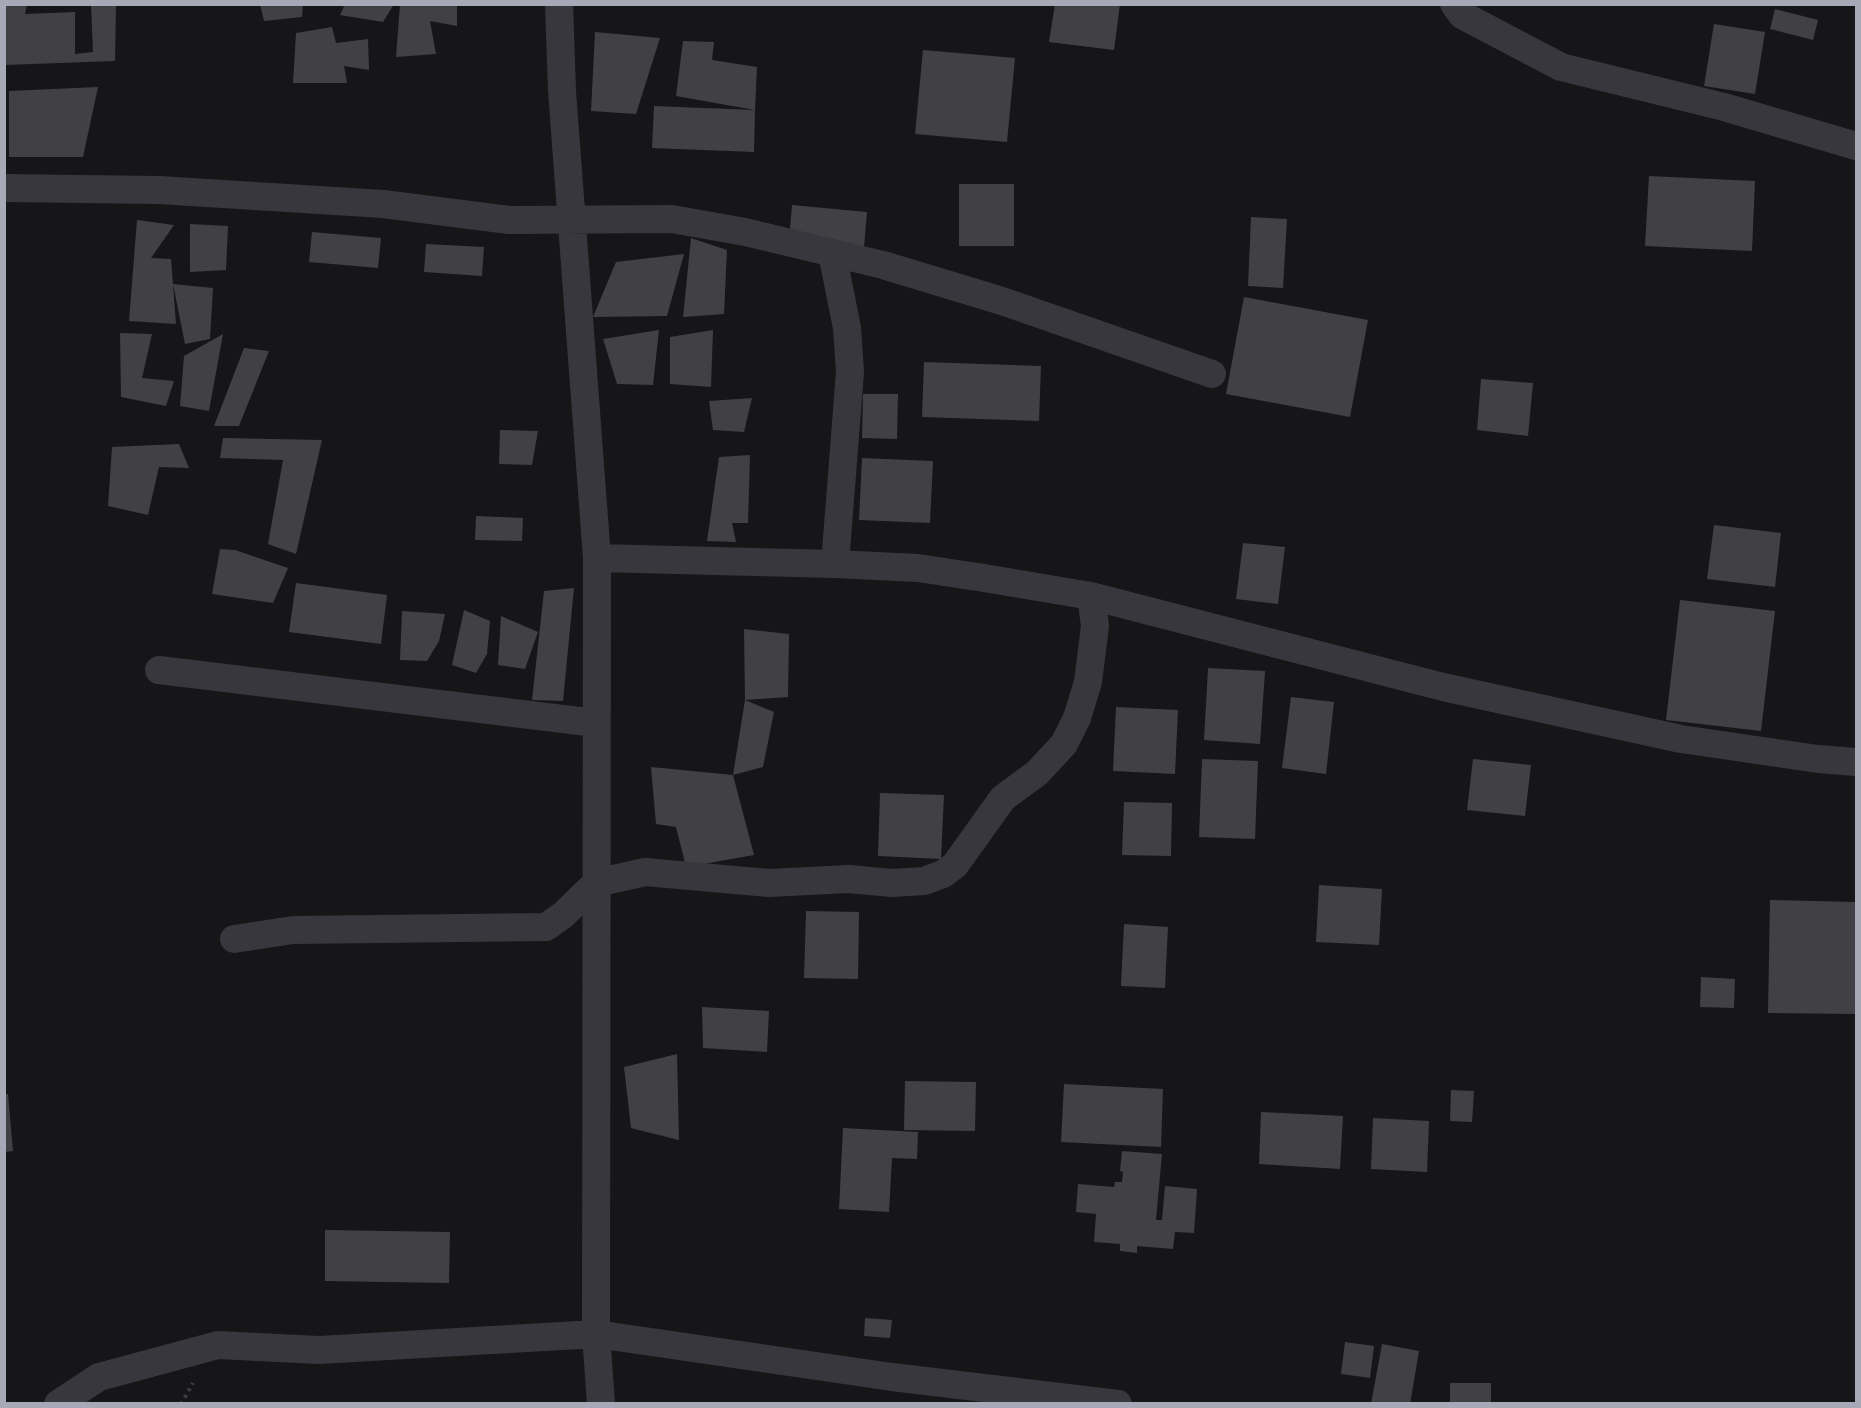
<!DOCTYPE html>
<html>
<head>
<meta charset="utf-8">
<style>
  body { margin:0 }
  #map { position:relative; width:1861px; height:1408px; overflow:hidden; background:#161618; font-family:"DM Sans",sans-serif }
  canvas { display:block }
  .frame { position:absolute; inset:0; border:6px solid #a8a9b7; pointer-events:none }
</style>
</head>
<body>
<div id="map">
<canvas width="1861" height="1408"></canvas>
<div class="frame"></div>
</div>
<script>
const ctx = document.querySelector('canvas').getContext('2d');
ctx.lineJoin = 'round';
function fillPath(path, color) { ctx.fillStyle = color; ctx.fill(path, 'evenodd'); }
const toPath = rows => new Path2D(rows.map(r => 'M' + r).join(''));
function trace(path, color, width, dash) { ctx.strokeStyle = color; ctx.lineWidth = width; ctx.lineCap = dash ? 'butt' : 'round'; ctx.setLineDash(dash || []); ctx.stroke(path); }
fillPath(toPath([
  [4,4,27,4,25,14,75,12,75,54,93,52,91,4,116,4,115,61,4,65],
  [260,4,303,4,302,17,264,21],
  [345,4,394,4,383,22,340,15],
  [400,4,457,4,457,26,430,21,436,54,396,57],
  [1055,4,1120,4,1114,50,1049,42],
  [1775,9,1818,20,1813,40,1770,29],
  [1714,24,1765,32,1755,94,1704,86],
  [332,27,336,43,368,39,369,70,344,66,347,83,293,83,296,33],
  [595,32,660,38,636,114,591,111],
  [683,41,714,42,712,60,757,67,755,110,676,96],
  [923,50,1015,58,1007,142,915,134],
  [98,87,83,157,9,157,9,91],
  [654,106,755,110,754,152,652,148],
  [1649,176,1755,181,1752,251,1645,246],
  [959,184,1014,184,1014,246,959,246],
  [792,205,867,212,864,247,789,240],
  [1251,217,1287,219,1283,288,1248,286],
  [137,220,174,225,151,258,171,259,173,284,213,288,210,339,185,344,173,284,176,324,129,321],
  [190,224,228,226,226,270,190,272],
  [312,232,381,238,378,268,309,262],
  [691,238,727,250,724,314,683,317],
  [426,244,484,247,482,276,424,272],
  [684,254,667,316,593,317,616,262],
  [1244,297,1368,320,1350,417,1226,394],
  [659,330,653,385,617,384,603,339],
  [713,330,711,387,670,384,670,337],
  [120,333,152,334,142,378,174,381,166,406,121,397],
  [223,334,209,411,180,406,184,356],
  [244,348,269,351,239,426,214,426],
  [924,362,1041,366,1039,421,922,417],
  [1481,379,1533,383,1528,436,1477,430],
  [863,394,898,394,897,439,862,438],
  [752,398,744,432,713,430,709,401],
  [500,430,538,431,532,465,499,464],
  [223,438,322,440,296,554,268,544,283,460,220,458],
  [179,444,189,468,159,467,148,515,108,506,112,447],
  [750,455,748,523,732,523,736,542,707,541,719,457],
  [862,458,933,461,930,523,859,520],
  [476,516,523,518,522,541,475,540],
  [1714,525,1781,533,1775,587,1707,579],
  [1243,543,1285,547,1278,604,1236,599],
  [220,549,235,550,288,568,273,603,212,594],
  [296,583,387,595,381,644,289,632],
  [574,588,563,701,532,700,544,591],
  [1680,600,1775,611,1761,731,1666,720],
  [464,610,490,621,487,654,476,673,452,665],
  [402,611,445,614,439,641,427,661,400,660],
  [501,616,538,632,525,669,498,665],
  [744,629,789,634,788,697,745,700],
  [1208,668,1265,671,1260,744,1204,740],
  [1291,697,1334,702,1326,774,1282,768],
  [745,700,774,712,763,767,733,775],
  [1116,707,1178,710,1175,774,1113,771],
  [1202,759,1258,761,1255,839,1199,837],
  [1473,759,1531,765,1525,816,1467,810],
  [651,767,733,775,754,855,686,867,676,827,656,824],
  [880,793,944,795,941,859,878,856],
  [1124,802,1172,803,1171,856,1122,855],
  [1319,885,1382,889,1379,945,1316,942],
  [1770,900,1856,902,1856,1014,1768,1013],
  [806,911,859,912,858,979,804,978],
  [1124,924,1168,927,1165,988,1121,986],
  [1701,977,1735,979,1734,1008,1700,1007],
  [702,1007,769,1011,767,1052,703,1048],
  [677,1054,679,1140,631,1128,624,1067],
  [905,1081,976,1082,975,1131,904,1130],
  [1064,1084,1163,1089,1161,1147,1061,1142],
  [1451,1090,1474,1091,1472,1122,1450,1121],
  [4,1094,8,1094,13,1151,4,1152],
  [1261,1112,1343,1116,1340,1169,1259,1164],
  [1373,1118,1429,1121,1427,1172,1371,1169],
  [843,1128,918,1132,917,1159,892,1158,889,1212,839,1209],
  [1122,1151,1162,1154,1156,1220,1162,1220,1165,1186,1197,1189,1194,1233,1175,1232,1173,1249,1137,1246,1137,1253,1120,1251,1120,1244,1094,1242,1096,1214,1076,1212,1078,1184,1114,1187,1115,1182,1122,1182,1123,1172,1120,1171],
  [325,1230,450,1232,449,1283,325,1281],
  [865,1318,892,1320,890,1338,864,1336],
  [1345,1342,1374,1346,1370,1378,1341,1374],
  [1382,1344,1419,1351,1410,1404,1371,1404],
  [1450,1383,1491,1383,1491,1404,1450,1404]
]), '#414045');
trace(toPath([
  [181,1404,193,1383]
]), '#3d3d43', 4, [3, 4.5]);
trace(toPath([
  [559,4,562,91,597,558,596,1334,601,1404],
  [1454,4,1462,15,1561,67,1724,107,1856,146],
  [4,188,159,190,383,204,509,220,672,219,745,232,883,265,1002,301,1212,374],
  [832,253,847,328,850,372,835,564],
  [597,558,835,564,918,568,984,578,1091,596,1443,687,1681,739,1818,759,1856,762],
  [159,670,596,723],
  [234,939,293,930,546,927,563,915,596,883,645,872,769,883,849,879,892,883,924,881,943,874,955,865,1003,798,1037,773,1064,744,1077,718,1088,682,1095,626,1091,596],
  [58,1404,99,1377,218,1345,319,1350,596,1334,892,1377,1118,1404]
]), '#38373d', 28);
</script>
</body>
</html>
